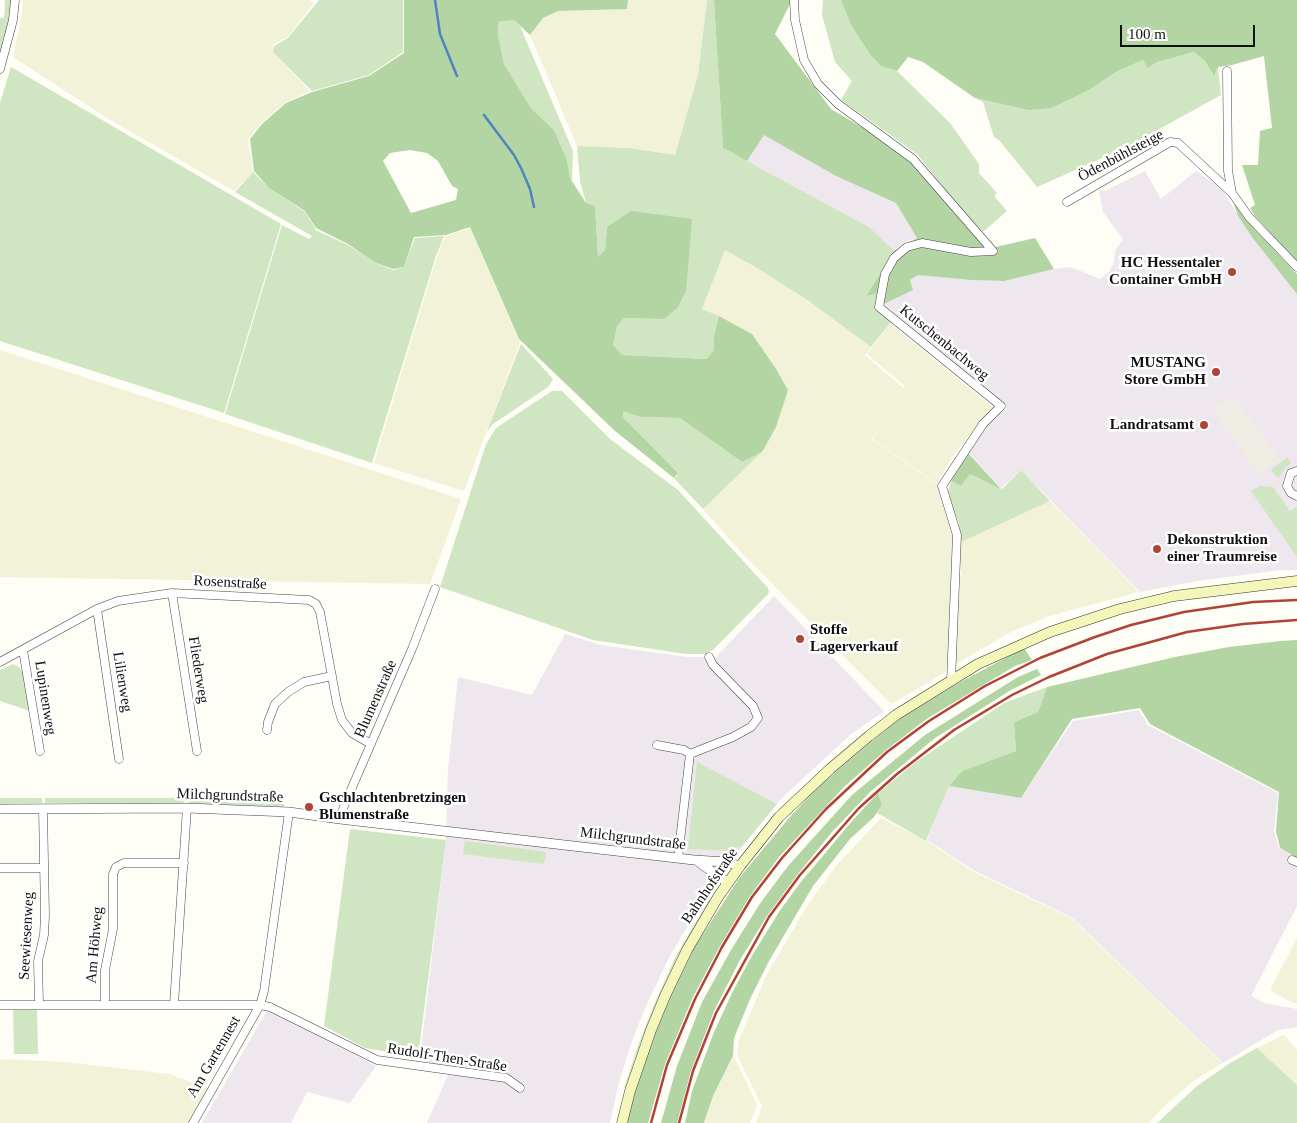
<!DOCTYPE html>
<html>
<head>
<meta charset="utf-8">
<style>
  body { margin:0 }
  #map { position:relative; width:1297px; height:1123px; overflow:hidden; background:#fefdf6; font-family:Georgia,serif }
  canvas { display:block }
  .scale { position:absolute; left:1120px; top:25px; width:135px; height:22px; box-sizing:border-box; border:2px solid #111; border-top:0; padding-left:6px; font-size:15px; line-height:18px; white-space:nowrap; color:#111; -webkit-text-stroke:4px #fff; paint-order:stroke }
</style>
</head>
<body>
<div id="map">
<canvas width="1297" height="1123"></canvas>
<div class="scale">100 m</div>
</div>
<script>
const ctx = document.querySelector('canvas').getContext('2d');
ctx.lineJoin = 'round';
function fillPath(path, color) { ctx.fillStyle = color; ctx.fill(path, 'evenodd'); }
const toPath = rows => new Path2D(rows.map(r => 'M' + r).join(''));
function trace(path, color, width, dash) { ctx.strokeStyle = color; ctx.lineWidth = width; ctx.lineCap = dash ? 'butt' : 'round'; ctx.setLineDash(dash || []); ctx.stroke(path); }
function label(font, color, halo, rows, align = 'center') {
  ctx.font = font + ' Georgia,serif'; ctx.lineWidth = 5; ctx.setLineDash([]); ctx.textBaseline = 'middle'; ctx.strokeStyle = halo; ctx.fillStyle = color; for (const [text, x, y, turn = 0] of rows) {
    ctx.save(); ctx.translate(x, y); ctx.rotate((+turn || 0) * Math.PI / 180); ctx.textAlign = isNaN(turn) ? turn : align; if (halo) ctx.strokeText(text, 0, 0); ctx.fillText(text, 0, 0); ctx.restore();
  }
}
fillPath(toPath([
  [764,134,836,176,896,203,917,238,906,241,894,251,869,227,747,161],
  [1145,171,1161,199,1196,171,1221,188,1244,224,1297,281,1297,570,1281,570,1197,581,1140,592,1021,470,1001,488,968,452,986,427,1007,408,884,304,913,290,910,280,918,275,971,280,1004,281,1054,269,1071,267,1100,279,1109,272,1114,263,1115,251,1123,239,1103,212,1099,190,1105,191],
  [774,596,884,711,850,735,782,798,734,857,712,874,698,910,672,952,648,1001,632,1041,618,1086,610,1123,427,1123,448,1075,420,1057,446,840,448,769,458,677,532,695,565,634,601,645,687,657,716,657],
  [1139,710,1148,725,1278,793,1274,831,1279,848,1297,859,1297,906,1251,996,1264,1003,1297,1009,1297,1027,1278,1030,1223,1063,1071,917,975,871,927,840,949,786,1021,798,1073,721],
  [268,1009,376,1066,350,1103,307,1092,291,1123,202,1123]
]), '#eee7ed');
fillPath(toPath([
  [23,0,308,0,314,3,288,37,273,44,273,52,310,91,286,102,261,123,248,139,253,172,234,191,107,118,13,57,22,15],
  [628,0,707,0,698,75,675,155,629,148,577,146,530,35,543,18,558,11,627,9],
  [470,228,520,343,464,491,374,463,437,257,445,237],
  [725,250,757,268,806,299,871,347,865,355,903,388,905,386,867,354,890,324,995,409,978,424,950,460,937,484,873,439,878,430,872,439,940,487,953,532,955,583,946,672,891,704,739,550,703,509,762,452,752,334,719,316,702,309],
  [0,350,461,499,430,584,0,577],
  [1050,501,1139,592,1049,616,1009,633,956,664,954,651,961,571,959,543],
  [881,818,927,841,974,872,1071,918,1222,1063,1192,1082,1160,1110,1149,1123,756,1123,762,1106,737,1055,739,1040,766,976,807,906,836,866],
  [1297,938,1297,1004,1287,1000,1270,990],
  [1284,1035,1297,1050,1297,1085,1257,1048],
  [734,1056,757,1105,750,1123,705,1123,713,1097],
  [0,1059,65,1062,169,1074,209,1089,189,1123,0,1123]
]), '#f1f2d7');
fillPath(toPath([
  [5,0,12,0,8,26,0,55,0,18,4,18],
  [319,0,403,0,403,52,369,75,312,91,273,52,274,46,288,38],
  [707,0,714,0,723,148,869,227,894,251,866,296,880,293,876,307,892,321,871,347,806,299,757,268,725,250,702,309,719,316,714,336,714,350,708,359,622,355,613,345,617,325,624,318,664,319,607,227,605,250,598,258,595,206,586,203,580,181,577,146,629,148,675,155,698,75],
  [823,0,841,0,851,25,881,66,897,71,950,123,979,164,979,173,997,193,994,196,1007,211,983,232,957,205,917,154,841,100,852,81,835,62,822,15],
  [514,20,520,26,573,151,572,181,570,178,567,160,554,130,531,108,504,64,498,35,498,22],
  [1194,52,1205,61,1214,76,1218,67,1221,95,1125,148,1037,187,999,140,994,137,983,102,975,98,1028,110,1072,97,1089,90,1116,72,1143,60,1147,68,1156,62],
  [11,67,281,224,224,413,0,341,0,103],
  [253,172,269,188,305,212,315,228,315,230,348,245,374,262,393,270,404,267,415,238,444,236,436,256,372,463,225,414,282,225,309,239,312,236,235,192],
  [521,344,553,379,548,387,493,424,487,431],
  [552,391,562,391,610,439,678,490,768,588,769,593,713,650,704,654,686,654,593,640,440,587,486,444,496,428],
  [623,410,641,417,680,418,742,462,762,452,703,509,674,478,677,476,678,473,623,417],
  [1287,457,1291,463,1284,469,1279,478,1275,476,1271,470],
  [1021,470,1050,501,959,543,959,523,950,503,948,491,951,481,961,486,970,474,1002,489],
  [1260,486,1273,487,1290,511,1296,507,1297,508,1297,557,1251,491],
  [13,664,19,667,26,677,30,711,0,701,0,670],
  [1047,687,1038,712,1014,722,1016,751,962,771,949,786,926,841,877,813,882,805,878,793,916,762,1004,703],
  [697,762,777,804,742,846,731,851,688,849],
  [0,798,42,798,42,803,0,804],
  [45,798,192,798,182,803,45,803],
  [199,798,235,798,284,803,284,807,187,803],
  [350,829,446,840,418,1057,365,1048,324,1026],
  [465,841,546,852,544,864,463,854],
  [712,886,709,904,677,958,658,1000,640,1044,625,1088,624,1088,639,1043,656,1000,676,956,707,903],
  [13,1010,37,1010,38,1054,14,1054],
  [1257,1048,1297,1085,1297,1123,1157,1123,1197,1086,1230,1063]
]), '#d0e5c2');
fillPath(toPath([
  [404,0,628,0,627,9,558,11,543,18,530,35,514,20,498,22,498,35,504,64,531,108,554,130,567,160,570,178,586,203,595,206,598,257,605,250,607,227,631,211,692,219,686,291,678,307,664,319,624,318,617,326,613,345,622,355,707,359,714,350,714,336,719,316,752,334,776,369,788,390,776,427,762,452,742,462,680,418,641,417,623,411,623,417,678,473,674,478,615,431,519,339,470,227,446,235,414,237,404,267,393,269,374,262,348,244,316,228,305,211,269,188,254,171,250,139,262,124,286,103,312,92,369,76,404,53],
  [410,150,427,153,438,161,452,186,458,189,456,200,411,213,383,161,390,153],
  [714,0,792,0,775,34,831,109,916,159,987,249,1035,238,1054,269,1004,281,971,280,918,275,910,280,913,290,884,304,880,293,866,296,894,251,917,238,896,203,836,176,764,135,747,161,723,148],
  [841,0,1297,0,1297,262,1255,216,1250,208,1255,205,1242,165,1258,165,1260,131,1272,128,1264,56,1232,65,1218,67,1214,76,1205,61,1194,52,1157,62,1147,68,1143,60,1116,72,1089,90,1051,108,1028,110,975,98,923,62,908,57,897,71,881,66,870,54,851,25],
  [1233,202,1247,221,1297,274,1297,294,1252,237,1238,216],
  [968,453,1001,489,970,474,961,486,951,481],
  [1297,640,1297,858,1280,848,1276,831,1279,792,1150,724,1140,708,1072,719,1021,798,949,786,962,771,1016,751,1014,722,1038,712,1047,687,1175,657,1229,647,1281,641],
  [1024,648,1032,660,1015,666,928,718,886,750,845,786,779,857,750,896,720,946,693,997,665,1064,648,1123,627,1123,634,1094,656,1031,671,995,694,948,740,877,788,819,819,786,895,722,957,684],
  [1037,669,1041,675,1011,690,935,738,870,792,832,832,798,874,767,916,740,960,714,1011,691,1071,677,1123,661,1123,677,1066,702,1002,731,950,761,902,788,866,852,795,925,735,1018,677],
  [878,793,882,805,874,817,850,839,813,886,769,961,750,999,734,1038,733,1056,713,1096,704,1123,685,1123,692,1091,714,1032,733,991,753,954,779,912,800,883,853,820]
]), '#b3d4a3');
fillPath(toPath([
  [1232,394,1280,460,1259,475,1212,409]
]), '#efede3');
trace(toPath([
  [435,0,440,34,457,76],
  [484,115,514,155,521,168,530,189,534,207]
]), '#4f84be', 2.5);
const minor = toPath([
  [794,0,795,20,804,60,818,84,838,104,913,159,993,251,971,252,922,243,907,247,894,258,885,274,879,307,1001,406,983,424,942,486,957,535,951,681],
  [0,69,13,20,15,0],
  [1227,71,1228,171,1232,193,1249,217,1297,267],
  [1067,202,1170,142,1178,143,1232,193],
  [1297,471,1291,473,1287,486,1291,493,1297,496],
  [172,593,197,751],
  [97,609,119,759],
  [23,650,40,751],
  [0,662,97,609,118,601,172,593,309,600,316,604,320,612,337,704,342,720,352,733,371,744],
  [267,730,268,722,275,704,288,692,304,682,332,676],
  [657,745,684,750,690,754],
  [340,819,344,806,412,649,435,589],
  [678,858,690,754,733,737,751,727,758,718,753,706,713,665,709,657],
  [1292,860,1297,862],
  [0,868,44,868],
  [174,1004,187,808],
  [0,1005,260,1005,270,1007,377,1060,506,1078,520,1088],
  [39,1005,38,961,44,935,45,915,43,809],
  [105,1005,105,970,113,929,113,874,116,867,124,863,184,863],
  [193,1123,260,1005,264,991,289,812]
]);
const tertiary = toPath([
  [0,809,187,808,289,812,340,819,694,860,726,862,740,866],
  [696,860,728,883]
]);
const secondary = toPath([
  [622,1123,630,1091,651,1030,665,996,687,950,718,897,740,866,779,817,830,769,869,736,896,715,978,664,1050,632,1120,609,1174,596,1297,581]
]);
trace(minor, '#444', 9);
trace(tertiary, '#444', 10);
trace(secondary, '#333', 11);
trace(minor, '#fff', 8);
trace(tertiary, '#fff', 9);
trace(secondary, '#f5f6b9', 10);
trace(toPath([
  [651,1123,667,1065,695,999,722,947,752,897,782,858,826,809,887,752,929,721,985,686,1040,658,1095,637,1131,625,1184,612,1253,602,1297,600],
  [679,1123,693,1071,716,1013,769,917,800,875,859,808,897,774,954,730,1012,695,1049,677,1107,654,1187,632,1243,624,1297,620]
]), '#b14238', 2.5);
for (const [x, y, r, color] of [
  [1232,272,5,"#b14238"],
  [1216,372,5,"#b14238"],
  [1204,425,5,"#b14238"],
  [1157,549,5,"#b14238"],
  [800,639,5,"#b14238"],
  [309,807,5,"#b14238"]
]) { const dot = new Path2D(); dot.arc(x, y, r, 0, 2 * Math.PI); ctx.fillStyle = color; ctx.fill(dot); trace(dot, '#fff', 2); }
label('15px', '#111', '#fff', [
  ["Ödenbühlsteige",1121,156,-28],
  ["Kutschenbachweg",944,343,39],
  ["Rosenstraße",230,583,3],
  ["Fliederweg",198,670,81],
  ["Lilienweg",122,682,81],
  ["Lupinenweg",45,698,81],
  ["Blumenstraße",376,699,-66],
  ["Milchgrundstraße",230,796,2],
  ["Milchgrundstraße",633,839,7],
  ["Bahnhofstraße",710,886,-56],
  ["Seewiesenweg",27,936,-87],
  ["Am Höhweg",95,945,-85],
  ["Am Gartennest",214,1057,-60],
  ["Rudolf-Then-Straße",447,1058,9]
]);
label('bold 15px', '#111', '#fff', [
  ["HC Hessentaler",1222,263],
  ["Container GmbH",1222,280],
  ["MUSTANG",1206,363],
  ["Store GmbH",1206,380],
  ["Landratsamt",1194,425],
  ["Dekonstruktion",1167,540,"left"],
  ["einer Traumreise",1167,557,"left"],
  ["Stoffe",810,630,"left"],
  ["Lagerverkauf",810,647,"left"],
  ["Gschlachtenbretzingen",319,798,"left"],
  ["Blumenstraße",319,815,"left"]
], 'right');
</script>
</body>
</html>
